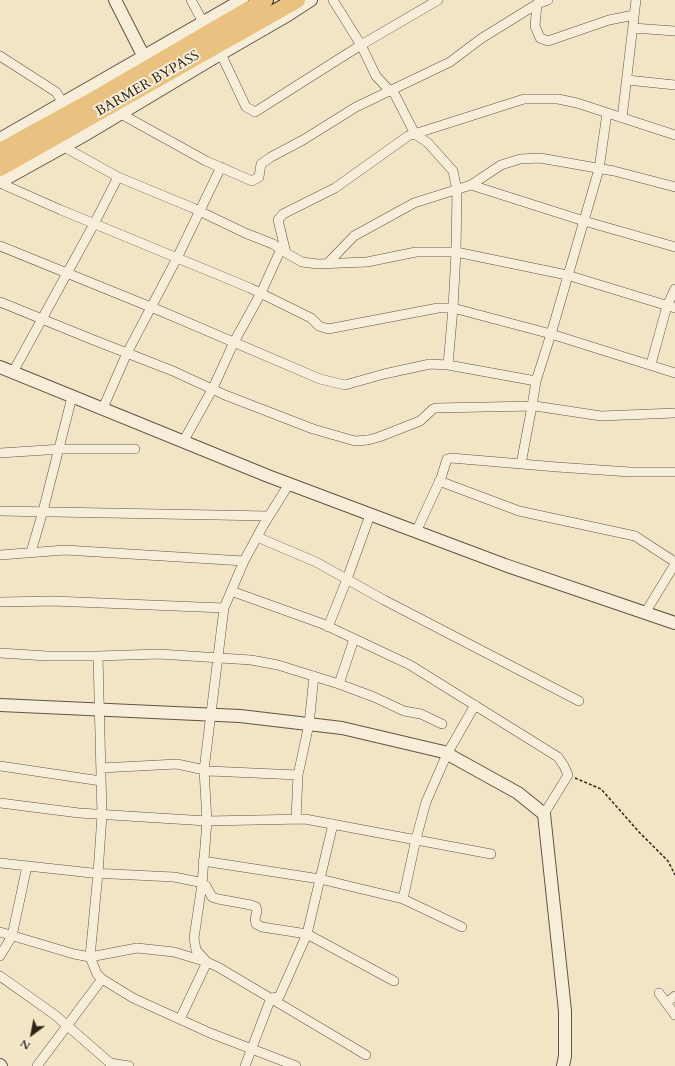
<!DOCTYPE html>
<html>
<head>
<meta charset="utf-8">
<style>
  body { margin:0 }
  #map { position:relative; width:675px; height:1066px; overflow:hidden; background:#f2e5c5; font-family:Cardo,serif }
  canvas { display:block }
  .north { position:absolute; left:12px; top:1014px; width:40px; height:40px; -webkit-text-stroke:3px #f7eed9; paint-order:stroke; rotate:212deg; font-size:11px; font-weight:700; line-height:16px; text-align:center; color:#2f2418 }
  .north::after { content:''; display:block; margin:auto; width:14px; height:18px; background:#2f2418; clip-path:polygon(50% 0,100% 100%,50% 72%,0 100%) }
</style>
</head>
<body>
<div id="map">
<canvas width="675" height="1066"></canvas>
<div class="north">N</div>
</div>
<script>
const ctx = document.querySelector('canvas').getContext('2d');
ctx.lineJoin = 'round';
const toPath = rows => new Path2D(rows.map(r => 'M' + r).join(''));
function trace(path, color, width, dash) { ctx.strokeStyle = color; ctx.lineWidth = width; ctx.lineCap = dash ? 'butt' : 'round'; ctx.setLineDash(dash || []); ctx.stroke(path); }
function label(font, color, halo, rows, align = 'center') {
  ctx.font = font + ' Cardo,serif'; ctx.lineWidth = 4; ctx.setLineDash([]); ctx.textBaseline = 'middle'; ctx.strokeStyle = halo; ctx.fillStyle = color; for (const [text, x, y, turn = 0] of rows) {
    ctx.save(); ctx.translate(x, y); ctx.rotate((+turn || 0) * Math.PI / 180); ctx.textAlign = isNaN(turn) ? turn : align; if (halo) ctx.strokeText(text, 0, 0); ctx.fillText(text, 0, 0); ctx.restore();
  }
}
const minor = toPath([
  [191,0,203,22],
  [333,0,361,45,376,76,389,90,394,93,415,134,428,143,453,171,457,190,456,252,453,308,448,365],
  [537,4,548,0],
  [633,28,675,31],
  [221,54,246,107,255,112,361,45,438,0],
  [0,56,56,92,63,103],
  [627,80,675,85],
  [121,114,206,161,252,181,259,177,261,164,271,157,303,140,356,107,450,62,482,38,537,4,535,26,540,38,548,41,609,20,634,15],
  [622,118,636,0],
  [64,147,118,177,193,208,245,233,273,244,286,253,302,262,318,264,367,262,416,252,456,252,567,275,675,308],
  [0,183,61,210,250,288,311,318,319,326,328,329,438,308,453,308,551,334,675,373],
  [471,185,501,165,520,159,540,158,614,171,675,187],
  [0,246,163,312,320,379,345,385,384,374,430,364,448,365,536,381],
  [286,253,278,220,283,214,335,188,408,136,524,99,558,99,577,103,675,135],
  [327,264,354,236,414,203,471,185,584,221,675,247],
  [0,302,91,339,173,371,225,395,313,429,355,441,368,440,379,437,420,421,433,409,436,408,535,406,601,416,675,413],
  [651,364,667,306,675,289],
  [13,372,94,224,118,177],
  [103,408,127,353,177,258,221,167],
  [183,442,213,388,234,342,261,293,281,249],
  [0,453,62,449,135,449],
  [521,464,532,406,536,381,551,334,599,169,607,113],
  [439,481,519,511,635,536,675,562],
  [0,511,269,516],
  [416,532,441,478,447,459,451,458,557,467,630,472,675,472],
  [257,537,316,562,384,600,579,701],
  [31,552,43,511,72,397],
  [0,555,65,550,244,561],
  [231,591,323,624,410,665,558,757,564,766,568,775,544,814],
  [0,602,53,601,224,608],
  [645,613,675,564],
  [328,627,347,579,370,515],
  [0,653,47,656,98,656,159,654,251,660,278,665,339,684,374,697,404,711,421,714,442,724],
  [98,656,102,815,98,873,90,957,137,948,174,952,207,962,218,967,366,1055],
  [339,684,354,639],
  [0,766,101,781],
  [101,768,177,764,209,771,298,775],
  [0,803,79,813,207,821,305,819,491,854],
  [296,819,298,775,309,724,314,676],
  [203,861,320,879,403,899,462,927],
  [0,863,92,873,174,877,199,882,206,886,212,897,218,899,251,905,256,907,257,911,255,919,256,924,262,927,307,934,394,981],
  [403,899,416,839,426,802,447,754,475,705],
  [0,932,74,954,90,957,97,974,102,979,133,998,210,1033,296,1066],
  [0,956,12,936,27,866],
  [0,976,55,1015,109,1062,111,1066],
  [659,993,675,1015],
  [666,1003,675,996],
  [180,1019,207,962,196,950,194,938,202,884,207,821,204,770,224,608,244,561,264,524,289,484],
  [110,1063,129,1066],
  [37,1066,102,979],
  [245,1066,271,998,279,997,307,934,333,824]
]);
const tertiary = toPath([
  [115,0,147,63],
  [0,139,242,0],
  [0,182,83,136,215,57,288,15,311,0],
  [0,367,268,476,505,565,675,623],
  [0,705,240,716,342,728,444,752,518,793,544,814,565,1011,565,1056,563,1066],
  [0,1065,1,1066]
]);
const trunk = toPath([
  [0,151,97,98,265,0],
  [0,168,297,0]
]);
trace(minor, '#605443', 10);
trace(tertiary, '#605443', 14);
trace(trunk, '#2f2418', 18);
trace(toPath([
  [575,778,601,789,639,832,668,861,675,875]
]), '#2f2418', 1.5, [3, 2]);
trace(minor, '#f7eed9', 9);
trace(tertiary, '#f7eed9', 12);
trace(trunk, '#e9c282', 16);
label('14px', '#2f2418', '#f7eed9', [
  ["BARMER BYPASS",148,84,-30]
]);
</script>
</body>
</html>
